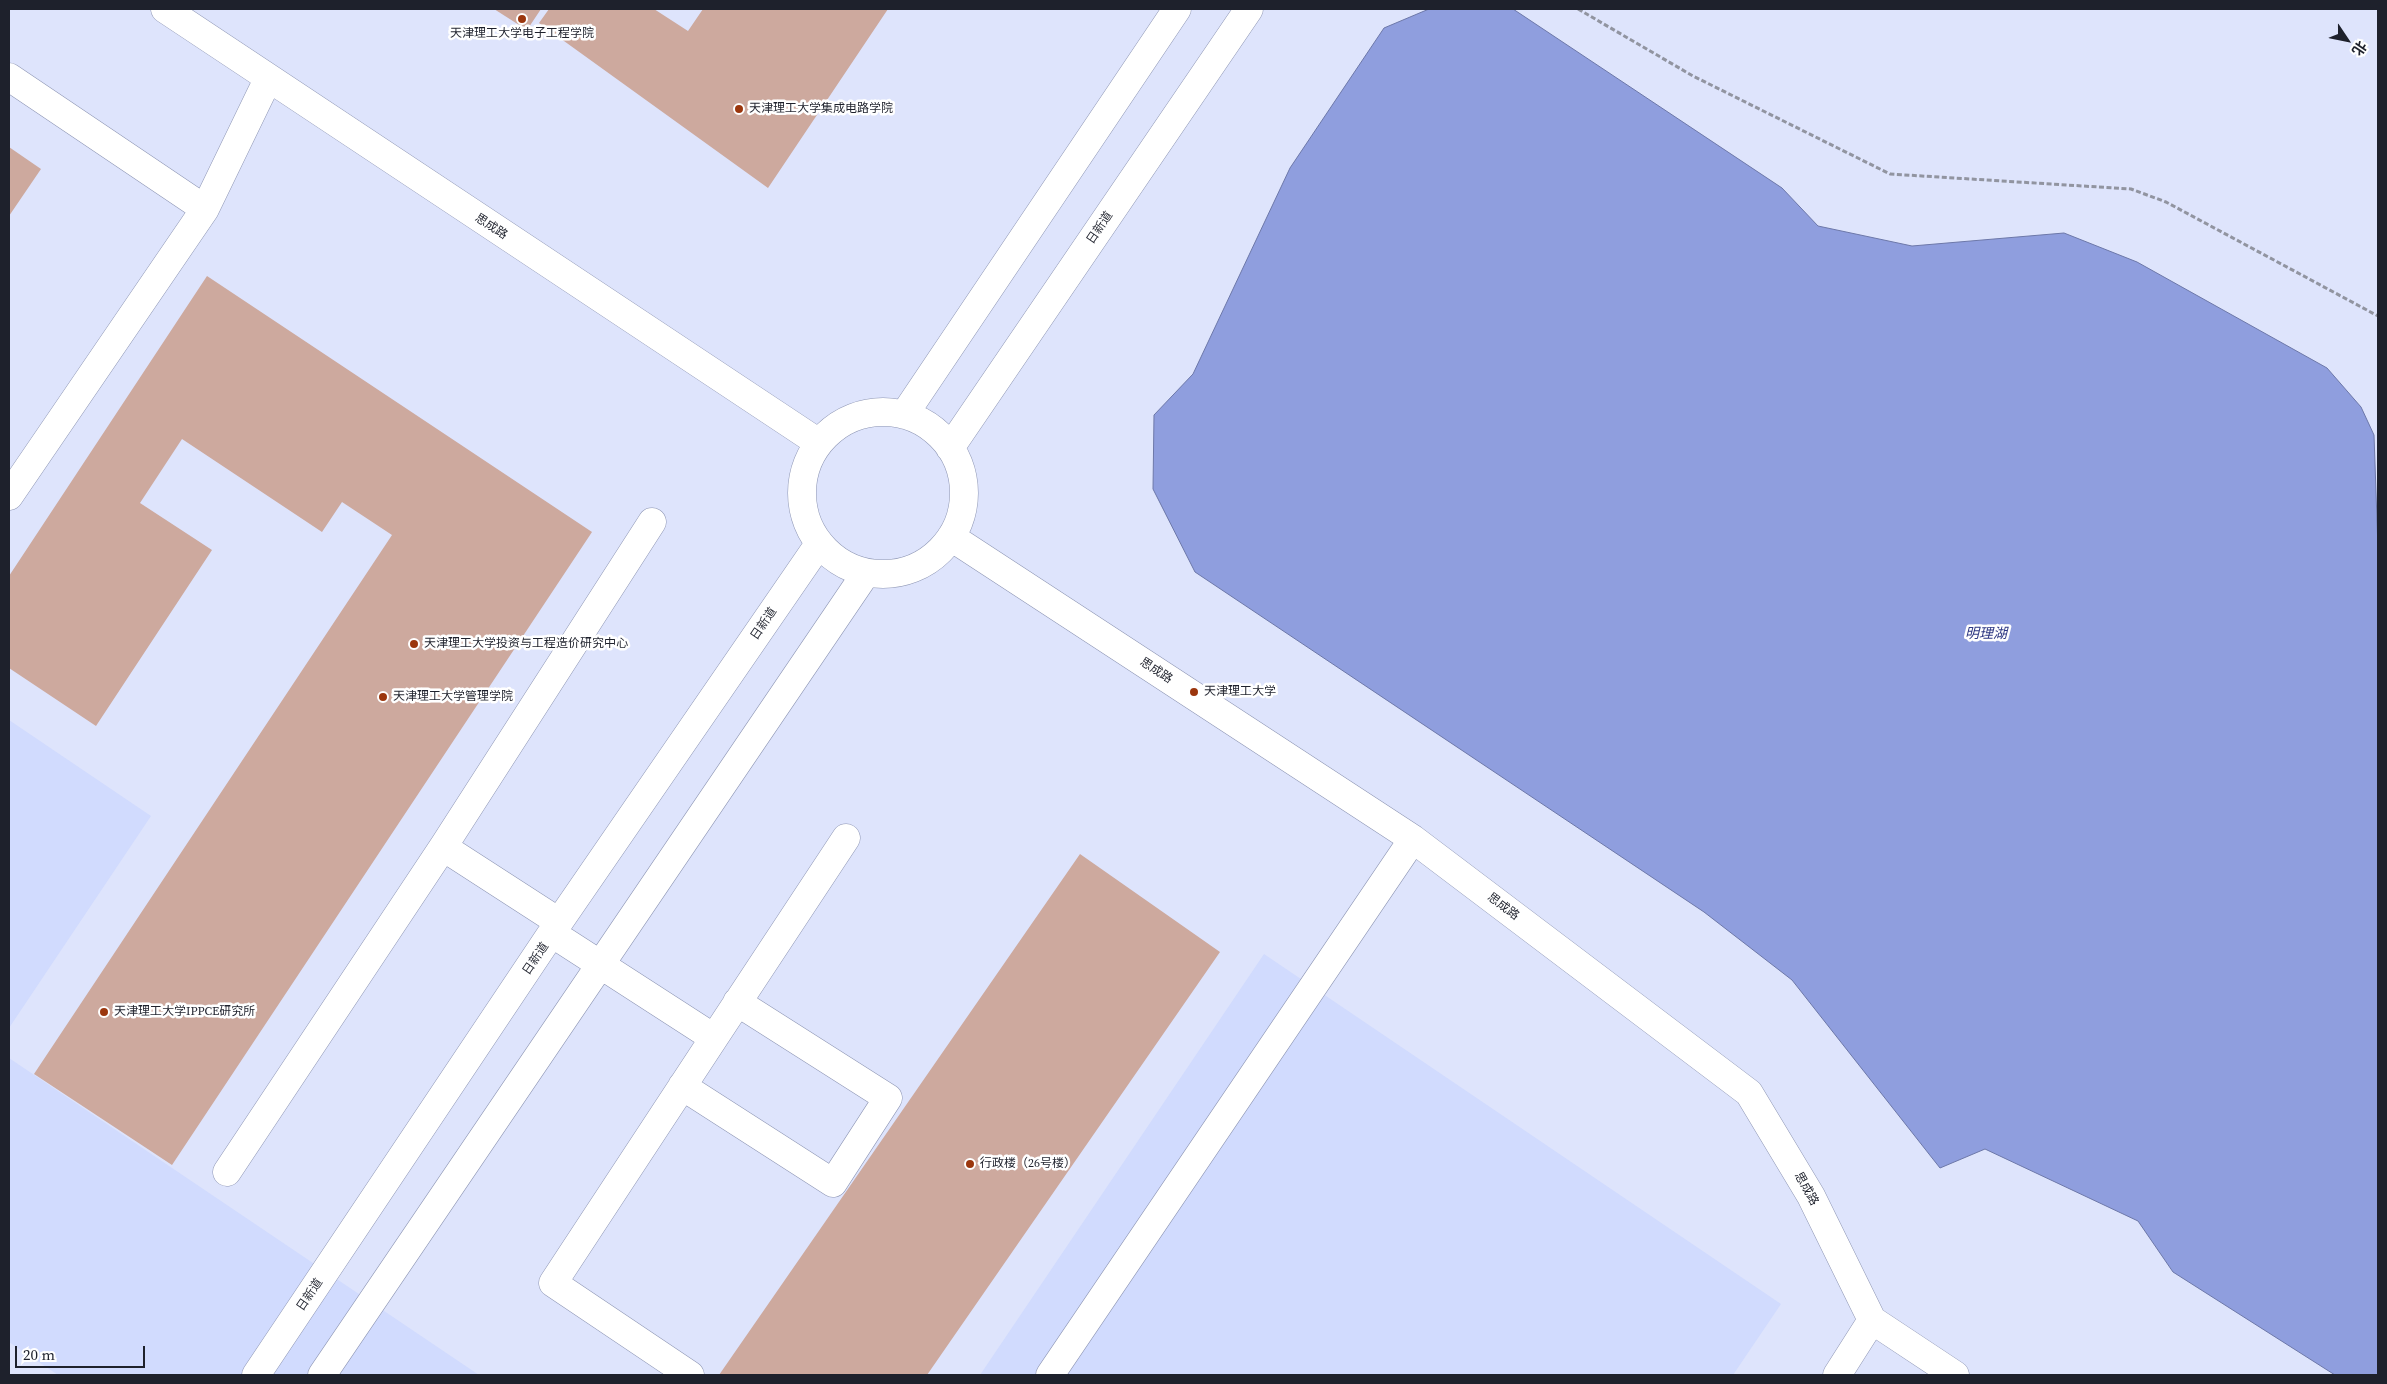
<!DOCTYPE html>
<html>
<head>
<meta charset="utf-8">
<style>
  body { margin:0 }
  #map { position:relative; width:2387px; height:1384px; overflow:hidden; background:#eef2ff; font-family:"Source Serif 4","Noto Sans SC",serif }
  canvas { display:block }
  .frame { position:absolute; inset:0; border:10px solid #1e212c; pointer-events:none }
  .north { position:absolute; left:2322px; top:15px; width:50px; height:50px; -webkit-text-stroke:4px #fff; paint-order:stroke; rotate:124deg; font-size:14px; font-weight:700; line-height:20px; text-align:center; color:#1e212c }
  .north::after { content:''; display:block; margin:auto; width:18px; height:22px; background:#1e212c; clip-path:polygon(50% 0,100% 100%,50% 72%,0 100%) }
  .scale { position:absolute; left:15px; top:1346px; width:130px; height:22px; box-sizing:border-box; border:2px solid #1e212c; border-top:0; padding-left:6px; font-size:15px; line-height:18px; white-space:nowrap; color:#1e212c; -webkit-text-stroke:4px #fff; paint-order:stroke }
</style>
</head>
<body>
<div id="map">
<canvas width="2387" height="1384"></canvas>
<div class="frame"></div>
<div class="north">北</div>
<div class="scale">20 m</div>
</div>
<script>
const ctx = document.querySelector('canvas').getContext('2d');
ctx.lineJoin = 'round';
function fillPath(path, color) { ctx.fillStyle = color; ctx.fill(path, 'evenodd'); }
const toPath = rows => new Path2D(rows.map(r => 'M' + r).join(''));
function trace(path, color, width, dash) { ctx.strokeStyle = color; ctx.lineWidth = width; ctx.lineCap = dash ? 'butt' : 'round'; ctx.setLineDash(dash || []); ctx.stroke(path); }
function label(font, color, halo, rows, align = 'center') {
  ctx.font = font + ' "Source Serif 4","Noto Sans SC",serif'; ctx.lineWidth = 5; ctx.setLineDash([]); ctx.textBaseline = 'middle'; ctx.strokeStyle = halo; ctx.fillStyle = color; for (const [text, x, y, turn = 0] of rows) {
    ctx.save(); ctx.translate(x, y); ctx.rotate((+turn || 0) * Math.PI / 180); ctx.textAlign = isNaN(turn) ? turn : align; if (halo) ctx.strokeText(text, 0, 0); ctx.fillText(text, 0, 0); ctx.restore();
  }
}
fillPath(toPath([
  [9,9,2378,9,2378,1375,9,1375]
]), '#dee4fc');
fillPath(toPath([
  [9,720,151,816,9,1028],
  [1264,954,1781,1304,1733,1375,980,1375],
  [9,1058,479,1375,58,1375,9,1342]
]), '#d1dbfe');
const water = toPath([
  [1429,9,1513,9,1782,188,1818,226,1912,246,2064,233,2137,262,2327,368,2361,407,2374,435,2378,549,2378,1375,2335,1375,2173,1272,2138,1221,1985,1149,1940,1168,1792,980,1704,912,1195,572,1153,489,1154,415,1193,374,1290,168,1384,28,1429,9]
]);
fillPath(water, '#8f9ede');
trace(water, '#6d78a9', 1);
fillPath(toPath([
  [494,9,541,9,527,30],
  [549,9,654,9,688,31,703,9,888,9,768,188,539,23],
  [9,147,41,169,9,216],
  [207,276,592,532,172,1165,34,1074,392,535,342,502,322,532,182,439,140,503,212,550,96,726,9,668,9,576],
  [1080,854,1220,952,927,1375,719,1375]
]), '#cda99e');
const minor = toPath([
  [165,9,819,443],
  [9,77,205,209],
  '802 493a81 81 0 1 1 162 0a81 81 0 1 1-162 0Z',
  [904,415,1177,9],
  [950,448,1249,9],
  [9,496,205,209,268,79],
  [951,537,1413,839,1749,1093,1811,1196,1872,1320,1955,1375],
  [559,922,443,847,652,522],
  [553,934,714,1038,553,1283,690,1375],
  [714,1038,846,838],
  [682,1086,833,1183,888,1098,737,1002],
  [227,1172,443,847],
  [256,1375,559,922,819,544],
  [322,1375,866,573],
  [1050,1375,1413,839],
  [1837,1375,1872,1320]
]);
trace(minor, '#8e96b4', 29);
trace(toPath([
  [1578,9,1693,76,1890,174,2131,189,2166,202,2378,316]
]), '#9194a0', 3, [5, 2.5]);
trace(minor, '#fff', 28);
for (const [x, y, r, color] of [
  [522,19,5,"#9b360d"],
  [739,109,5,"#9b360d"],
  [414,644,5,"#9b360d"],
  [1194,692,5,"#9b360d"],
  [383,697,5,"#9b360d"],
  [104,1012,5,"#9b360d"],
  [970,1164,5,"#9b360d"]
]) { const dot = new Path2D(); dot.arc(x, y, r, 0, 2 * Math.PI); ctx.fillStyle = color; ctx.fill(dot); trace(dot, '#fff', 2); }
label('12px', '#1e212c', '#fff', [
  ["天津理工大学电子工程学院",522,34,"center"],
  ["天津理工大学集成电路学院",749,109],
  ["天津理工大学投资与工程造价研究中心",424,644],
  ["天津理工大学",1204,692],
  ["天津理工大学管理学院",393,697],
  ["天津理工大学IPPCE研究所",114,1012],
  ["行政楼（26号楼）",980,1164]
], 'left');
label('12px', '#1e212c', '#fff', [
  ["思成路",491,227,33],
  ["日新道",1100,228,-56],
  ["日新道",764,624,-56],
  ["思成路",1156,671,33],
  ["思成路",1503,907,37],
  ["日新道",536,959,-56],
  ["思成路",1806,1189,61],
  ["日新道",310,1295,-56]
]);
label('italic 14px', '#2d3782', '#fff', [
  ["明理湖",1986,634]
]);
</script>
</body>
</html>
